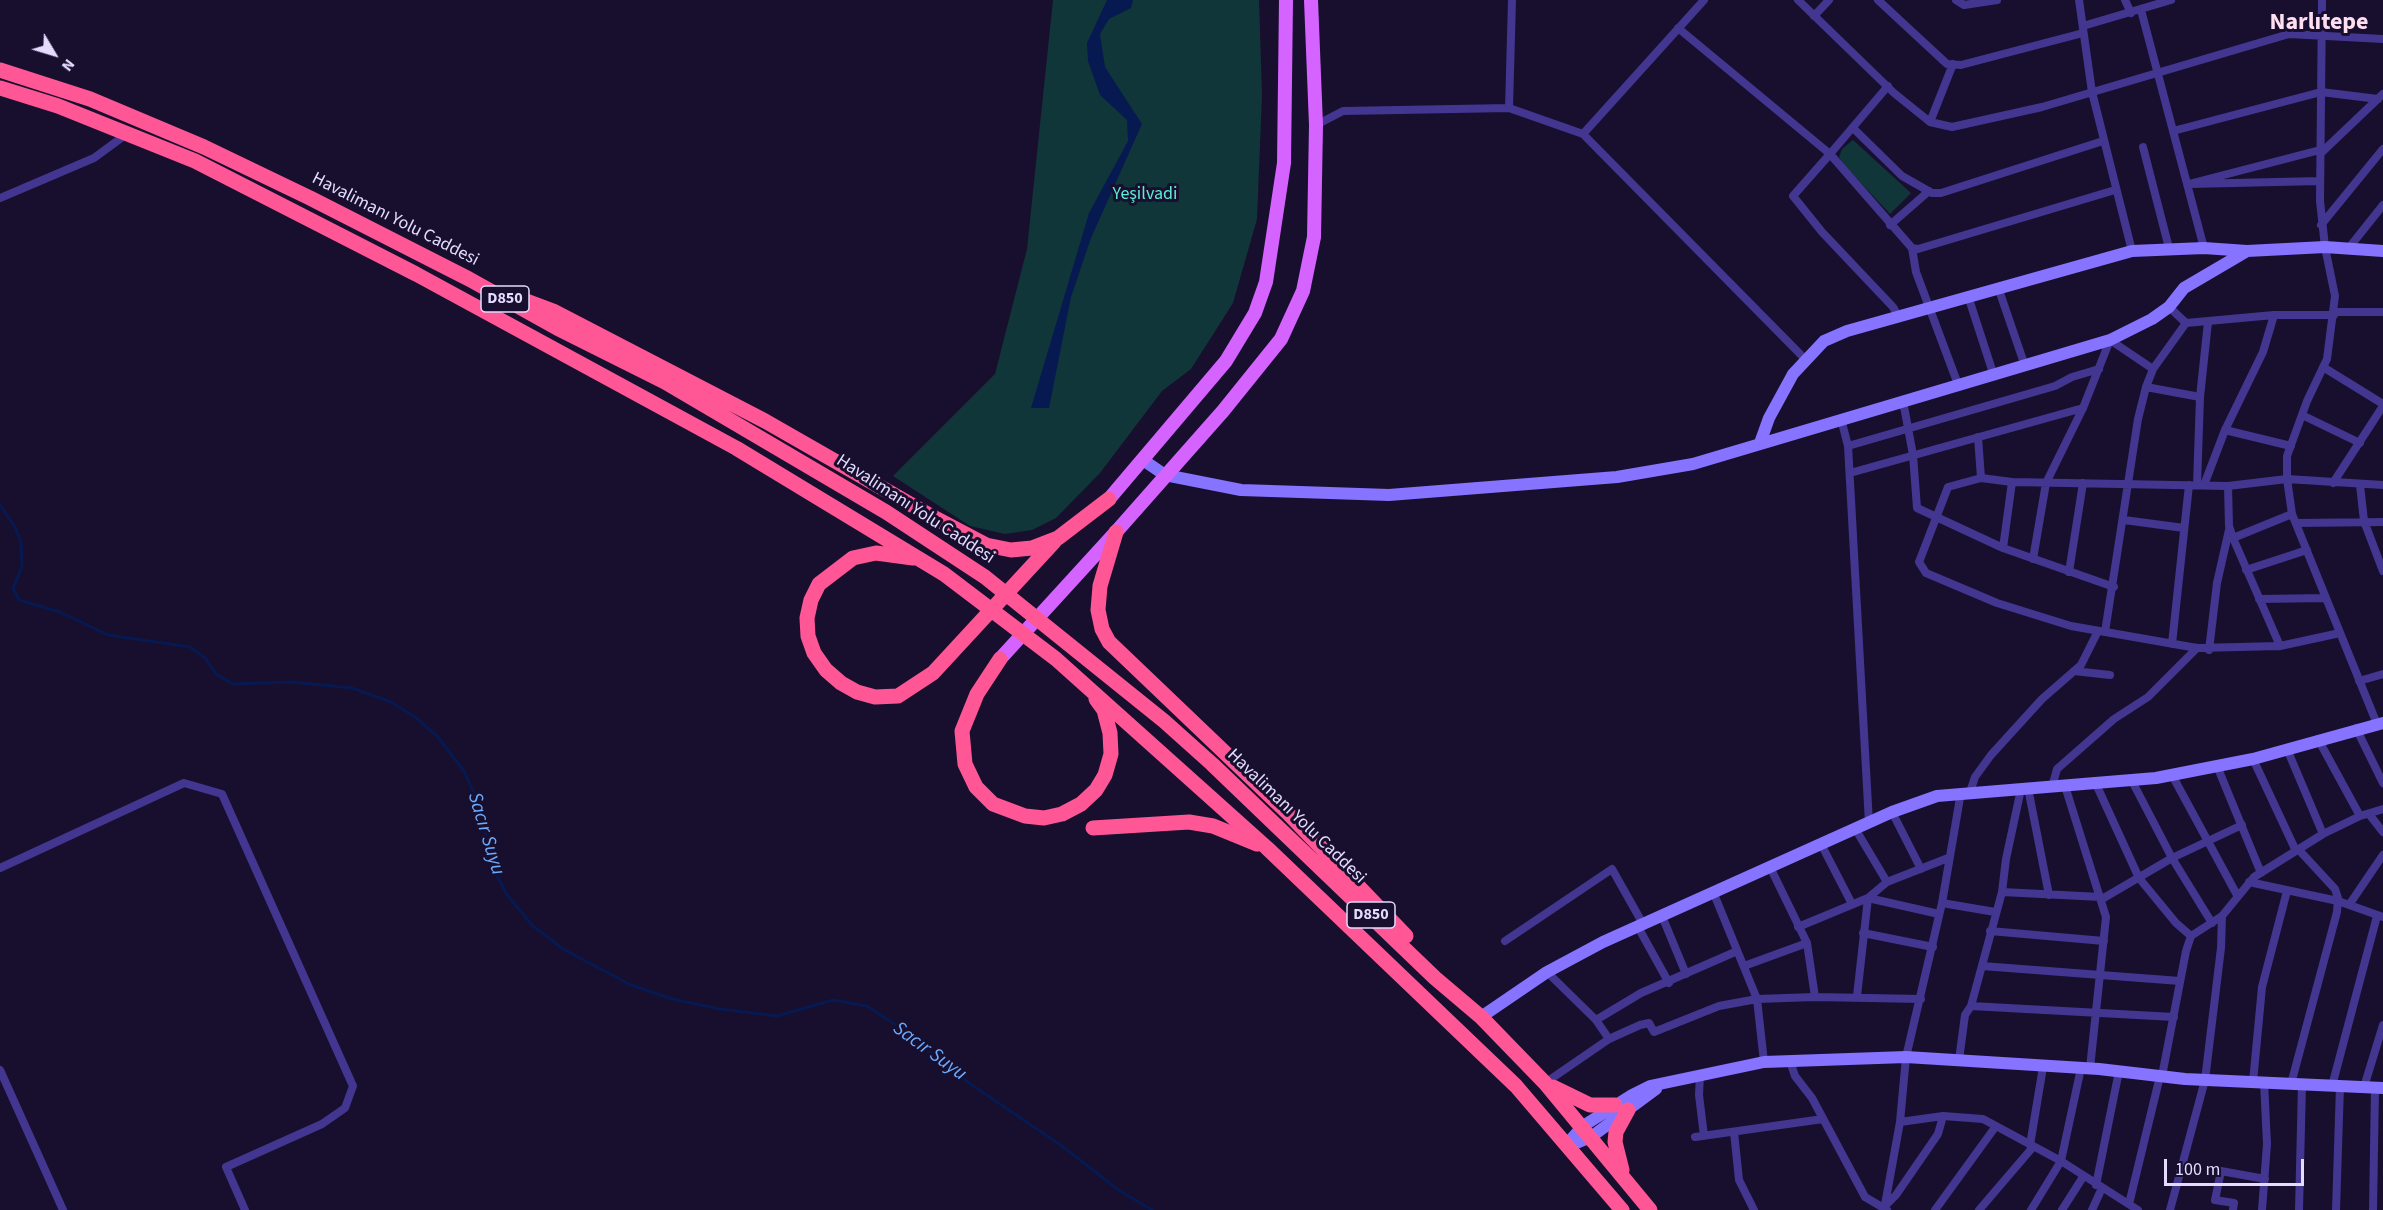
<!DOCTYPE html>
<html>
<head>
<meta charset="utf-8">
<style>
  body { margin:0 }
  #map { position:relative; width:2383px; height:1210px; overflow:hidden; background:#180f2e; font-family:"Source Sans 3",sans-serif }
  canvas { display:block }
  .north { position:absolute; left:24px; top:24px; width:60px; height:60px; -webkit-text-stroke:4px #180f2e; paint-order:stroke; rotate:128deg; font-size:16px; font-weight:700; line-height:24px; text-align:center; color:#e4dcff }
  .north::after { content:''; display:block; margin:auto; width:21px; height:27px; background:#e4dcff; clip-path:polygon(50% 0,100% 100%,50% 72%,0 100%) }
  .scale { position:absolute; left:2164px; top:1159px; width:140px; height:27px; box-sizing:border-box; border:3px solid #e4dcff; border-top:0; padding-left:8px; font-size:18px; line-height:21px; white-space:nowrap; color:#e4dcff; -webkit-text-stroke:4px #180f2e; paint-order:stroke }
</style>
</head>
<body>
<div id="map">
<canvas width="2383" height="1210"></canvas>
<div class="north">N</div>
<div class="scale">100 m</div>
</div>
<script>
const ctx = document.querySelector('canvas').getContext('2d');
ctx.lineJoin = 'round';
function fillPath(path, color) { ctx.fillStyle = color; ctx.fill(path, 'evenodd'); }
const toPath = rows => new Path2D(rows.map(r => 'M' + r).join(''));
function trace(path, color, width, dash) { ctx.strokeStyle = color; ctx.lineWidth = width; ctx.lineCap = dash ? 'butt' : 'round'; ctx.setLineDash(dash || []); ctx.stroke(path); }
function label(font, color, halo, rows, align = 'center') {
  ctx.font = font + ' "Source Sans 3",sans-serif'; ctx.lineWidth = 6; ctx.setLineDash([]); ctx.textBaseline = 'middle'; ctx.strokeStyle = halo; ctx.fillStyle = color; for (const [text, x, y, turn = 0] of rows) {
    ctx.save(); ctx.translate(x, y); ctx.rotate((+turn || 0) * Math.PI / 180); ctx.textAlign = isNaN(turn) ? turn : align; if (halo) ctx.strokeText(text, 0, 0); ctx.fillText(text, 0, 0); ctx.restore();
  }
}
fillPath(toPath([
  [1053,0,1259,0,1262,95,1257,219,1233,303,1191,369,1162,391,1100,473,1056,518,1032,530,1005,534,970,526,893,476,995,374,1027,249],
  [1853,140,1911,193,1890,214,1844,165,1839,157,1842,149]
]), '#113639');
fillPath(toPath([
  [1107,0,1133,0,1131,8,1109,19,1100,34,1105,67,1142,124,1091,238,1071,297,1049,408,1031,408,1089,213,1128,141,1127,120,1100,95,1088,61,1087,43]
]), '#061951');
trace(toPath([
  [0,505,15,527,21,542,22,566,13,589,19,600,60,612,108,635,190,647,205,658,216,674,233,684,292,682,352,688,391,702,415,717,437,736,464,771,477,800,495,872,507,895,533,926,563,949,631,985,672,999,720,1009,777,1016,833,1000,867,1006,896,1025,969,1083,1062,1146,1117,1189,1152,1210]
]), '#061951', 3);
trace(toPath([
  [1704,0,1583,134,1806,360],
  [1798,0,1894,93,1930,122,1952,127,2042,107,2289,34,2383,39],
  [1878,0,1947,64,1961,65,2083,33],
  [1956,0,1964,5,1997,0],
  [2079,0,2092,92,2132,251],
  [2125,0,2131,13],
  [2322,0,2320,201,2325,247,2335,296,2327,359,2307,401,2287,456,2287,479,2292,514,2377,724],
  [2141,10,2204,248],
  [1814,16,1829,0],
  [2083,26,2171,0],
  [1678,28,1830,154,1793,196,1822,232,1893,307,1899,318],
  [1888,86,1830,154,1912,248,1918,249,2115,190],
  [1509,108,1512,0],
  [1930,122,1953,64],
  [1316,125,1343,111,1509,108,1583,134],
  [1853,128,1902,176,1932,193,1941,193,2103,141],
  [2173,131,2321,92,2378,99],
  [2143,147,2169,248],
  [2320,150,2189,184,2320,181],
  [2321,153,2383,94],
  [0,198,94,158,128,133],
  [1890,225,1929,191],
  [2321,225,2383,149],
  [1912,248,1916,272,1959,387],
  [2348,249,2383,205],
  [1999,290,2025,366],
  [1969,299,1994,376],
  [2169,307,2186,323,2274,315,2334,315],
  [2334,312,2383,312],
  [2323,367,2383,404],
  [2146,387,2200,397,2208,322],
  [1903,401,1913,455,1917,508,2003,548,2114,587],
  [2302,415,2360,443],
  [1841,419,1848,446,1869,823],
  [2225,430,2291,446],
  [1978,437,1981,478,1948,487,1919,562,1926,573,1997,603,2071,626,2197,648,2280,646,2340,633],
  [1848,446,2055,386,2072,377,2099,369],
  [1850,473,2083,408],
  [1981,478,2012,482,2228,486,2287,479,2383,485],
  [2333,483,2383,406],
  [2197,485,2200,397],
  [2204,485,2225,430,2263,352,2274,315],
  [2360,485,2364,521,2383,571],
  [2228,486,2229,526,2233,538,2280,646],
  [2124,520,2184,528],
  [2296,523,2383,522],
  [2233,538,2292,514],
  [2003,548,2012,482],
  [2033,559,2046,483,2083,408,2110,340,2153,369],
  [2246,570,2307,550],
  [2069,572,2083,483],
  [2259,599,2326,598],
  [2105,632,2138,419,2146,387,2153,369,2186,323],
  [2172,644,2189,485],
  [2209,650,2217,583,2229,530],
  [2074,671,2110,675],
  [2359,681,2383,674],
  [2356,728,2383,783],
  [2318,739,2360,816],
  [2287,749,2323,834],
  [2253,759,2296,851],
  [2217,766,2261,873],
  [2172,775,2237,895],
  [2132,781,2172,858,2212,923],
  [2096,784,2139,878,2176,923,2191,936],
  [2065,786,2106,917,2090,1068],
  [2052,787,2057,769,2114,719,2148,697,2197,648],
  [2028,788,2049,895],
  [1970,792,1975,777,1991,755,2042,699,2081,665,2098,631],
  [1892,812,1921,869],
  [2369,814,2383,832],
  [1856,830,1887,882],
  [1821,844,1852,904],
  [0,868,184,783,222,794,353,1086,345,1108,322,1124,226,1167,245,1210],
  [2249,882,2338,901,2383,917],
  [2002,892,2101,897],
  [2102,899,2172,858,2242,825],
  [1942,903,1995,912],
  [2349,905,2383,855],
  [1662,916,1686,974],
  [1638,927,1669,983],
  [1798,927,1868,898,1887,882,1948,858],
  [1990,931,2104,941],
  [1863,933,1933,947],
  [1505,941,1612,869,1643,924],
  [1744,966,1807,943],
  [1982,966,2180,981],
  [1857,996,1868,898,1939,914],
  [1815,997,1921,999],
  [1971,1006,2174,1017],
  [1596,1020,1641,993,1735,952],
  [1609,1039,1640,1025,1649,1023,1654,1032,1719,1006,1757,999,1714,894],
  [1959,1060,1965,1015,1971,1006,2002,892,2006,859,2021,789],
  [1790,1061,1795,1076,1812,1098,1865,1197,1887,1210],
  [1764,1062,1757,999,1815,997,1807,943,1770,867],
  [0,1070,63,1210],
  [1700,1075,1699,1095,1704,1136],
  [2162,1076,2186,951,2191,936,2222,916,2254,877,2323,834,2360,816,2383,809],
  [2253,1082,2262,987,2287,891],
  [1545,1083,1609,1039,1596,1020,1547,972],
  [2291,1084,2337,912,2338,898,2335,889,2299,850],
  [2332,1086,2377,916],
  [2364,1087,2383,1025],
  [1900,1122,1943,1116,1983,1119,2061,1161,2138,1210],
  [1734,1132,1739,1180,1754,1210],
  [1695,1137,1823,1119],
  [2030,1145,2043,1067],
  [2096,1185,2119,1071],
  [2129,1204,2160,1076],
  [1884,1207,1896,1195,1938,1134,1943,1116],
  [1884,1210,1900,1122,1906,1057,1942,903,1961,792],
  [1935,1210,1996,1126],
  [1979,1210,2033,1147],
  [2031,1210,2061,1161,2081,1068],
  [2062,1210,2083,1177],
  [2092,1210,2102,1188],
  [2170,1210,2205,1080,2221,948,2222,916],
  [2233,1210,2234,1203,2215,1200,2221,1171,2265,1179],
  [2262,1210,2267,1144,2264,1082],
  [2299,1210,2302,1084],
  [2336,1210,2340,1086],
  [2373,1210,2375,1088]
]), '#433691', 8);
trace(toPath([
  [1760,443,1769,418,1793,374,1824,341,1847,331,2132,251,2204,248,2247,251,2325,247,2383,251],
  [1143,460,1165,475,1241,490,1389,495,1617,477,1693,464,2110,340,2152,319,2169,307,2184,288,2247,251],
  [1481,1017,1547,972,1603,942,1892,812,1937,796,2156,778,2253,759,2383,723],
  [1567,1144,1583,1126,1632,1095,1650,1086,1764,1062,1906,1057,2099,1069,2185,1079,2383,1088],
  [1569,1146,1591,1137,1656,1089]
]), '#8673ff', 12);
trace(toPath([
  [1109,499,1226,361,1255,313,1266,282,1284,163,1286,0],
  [1000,659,1116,532,1223,411,1281,339,1303,291,1314,237,1316,125,1311,0]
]), '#d563ff', 14);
trace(toPath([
  [0,70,90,99,204,147,310,198,469,279,557,328,665,382,886,512,985,577,1164,721,1212,764,1435,978,1481,1017,1545,1083,1650,1210],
  [0,88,58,106,195,161,416,274,736,448,944,574,1056,659,1267,848,1516,1086,1622,1210],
  [521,299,553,311,765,421,931,516,986,545,1011,550,1032,548,1058,538,1109,499],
  [1116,532,1100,586,1098,610,1102,629,1109,642,1288,813,1406,936],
  [913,558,876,553,853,558,819,584,811,600,807,618,808,636,814,653,826,670,841,683,857,692,875,697,898,696,933,673,1054,542],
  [1000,659,977,694,962,731,965,764,976,787,993,804,1025,816,1044,818,1062,814,1081,804,1096,790,1105,775,1111,754,1110,733,1104,710,1096,699],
  [1093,828,1189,822,1213,826,1257,844],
  [1553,1087,1590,1105,1615,1105],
  [1622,1170,1615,1142,1616,1132,1628,1110]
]), '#ff5796', 15);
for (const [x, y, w] of [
  [505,299,48],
  [1371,915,48]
]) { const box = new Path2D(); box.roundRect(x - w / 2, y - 13, w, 26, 4.5); ctx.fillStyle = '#180f2e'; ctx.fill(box); trace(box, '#e4dcff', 1.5); }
label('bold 16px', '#e4dcff', null, [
  ["D850",505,299],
  ["D850",1371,915]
]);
label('18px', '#5becd7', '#180f2e', [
  ["Yeşilvadi",1145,195]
]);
label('18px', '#e4dcff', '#180f2e', [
  ["Havalimanı Yolu Caddesi",395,220,27],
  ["Havalimanı Yolu Caddesi",915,510,33],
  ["Havalimanı Yolu Caddesi",1296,817,44]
]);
label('italic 20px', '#6aaaff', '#180f2e', [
  ["Sacır Suyu",485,834,73],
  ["Sacır Suyu",929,1052,36]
]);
label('bold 24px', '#ffdef0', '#180f2e', [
  ["Narlıtepe",2319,24]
]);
</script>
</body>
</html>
